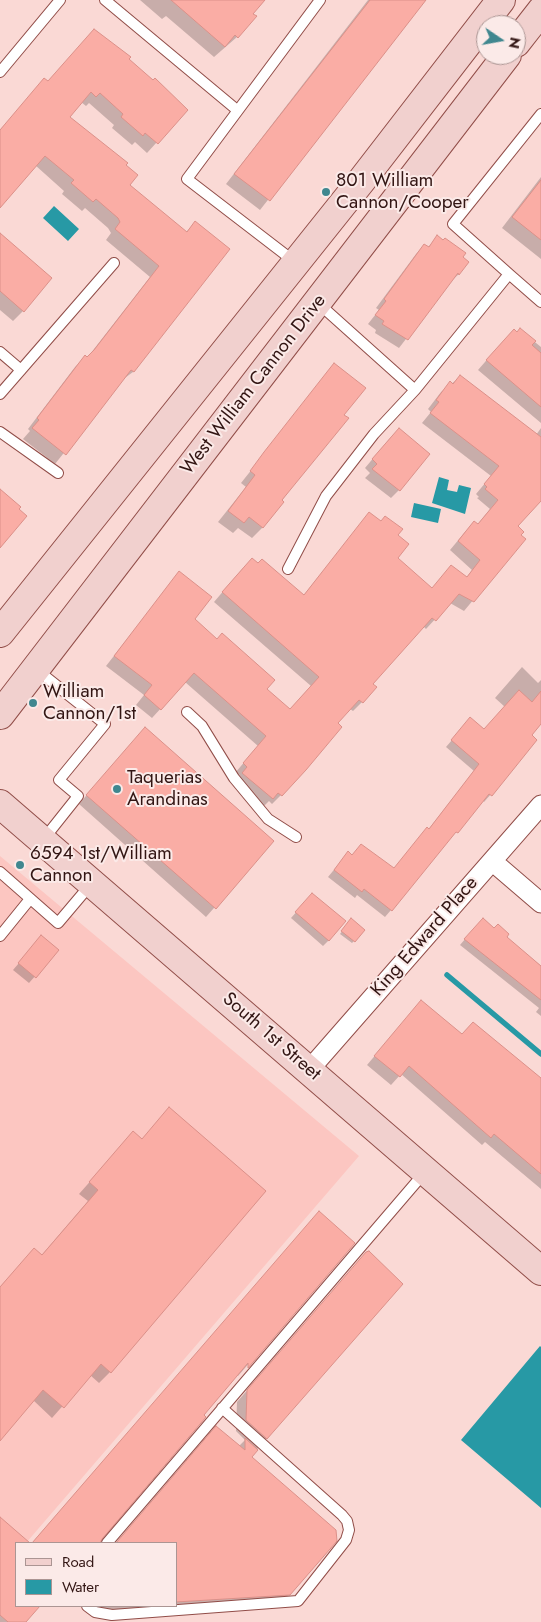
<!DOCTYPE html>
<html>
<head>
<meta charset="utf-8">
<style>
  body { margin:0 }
  #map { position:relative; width:541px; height:1622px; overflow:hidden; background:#fad9d5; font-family:Jost,sans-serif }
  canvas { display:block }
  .legend { position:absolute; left:15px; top:1542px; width:162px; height:65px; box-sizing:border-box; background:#fbeae8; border:1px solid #ab9593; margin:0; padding:6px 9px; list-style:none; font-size:15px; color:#321513 }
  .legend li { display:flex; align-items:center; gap:10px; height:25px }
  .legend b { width:25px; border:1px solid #ab9593 }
  .north { position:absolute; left:476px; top:15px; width:50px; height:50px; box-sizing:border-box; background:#fbeae8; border:1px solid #ab9593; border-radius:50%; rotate:102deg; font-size:14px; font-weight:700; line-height:20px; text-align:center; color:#321513 }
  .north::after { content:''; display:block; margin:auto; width:18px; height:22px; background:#40878f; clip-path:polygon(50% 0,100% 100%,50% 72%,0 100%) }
</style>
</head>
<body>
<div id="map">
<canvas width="541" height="1622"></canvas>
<ul class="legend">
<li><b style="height:6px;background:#f1d0ce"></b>Road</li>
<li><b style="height:14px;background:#2799a5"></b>Water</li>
</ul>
<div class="north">N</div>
</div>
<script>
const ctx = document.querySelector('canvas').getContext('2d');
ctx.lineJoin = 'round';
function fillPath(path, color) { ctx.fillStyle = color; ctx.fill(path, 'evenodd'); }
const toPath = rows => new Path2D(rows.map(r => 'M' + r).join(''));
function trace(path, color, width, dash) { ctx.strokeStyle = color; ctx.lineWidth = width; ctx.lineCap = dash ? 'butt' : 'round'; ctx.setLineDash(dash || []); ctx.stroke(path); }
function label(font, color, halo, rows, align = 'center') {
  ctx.font = font + ' Jost,sans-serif'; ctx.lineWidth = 4; ctx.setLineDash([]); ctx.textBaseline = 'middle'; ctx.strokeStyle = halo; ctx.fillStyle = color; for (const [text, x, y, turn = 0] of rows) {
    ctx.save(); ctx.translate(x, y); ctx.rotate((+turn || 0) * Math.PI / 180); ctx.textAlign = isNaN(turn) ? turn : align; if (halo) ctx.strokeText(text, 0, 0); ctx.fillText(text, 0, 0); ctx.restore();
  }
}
fillPath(toPath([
  [0,856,359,1156,26,1543,16,1543,16,1555,0,1574]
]), '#fcc6c1');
fillPath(toPath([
  [54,206,79,229,68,241,43,218],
  [439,477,449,480,447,490,457,492,459,485,471,488,465,514,432,503],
  [414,503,441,509,438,523,411,517],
  [540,1346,541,1347,541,1508,461,1440]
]), '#2799a5');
fillPath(toPath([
  [140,0,263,0,251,14,255,16,237,37,214,57,166,16,162,19],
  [368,0,425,0,260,210,226,184],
  [127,59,186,110,147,153,135,142,132,145,112,128,114,125,89,103,86,106,81,102,68,117,124,165,128,185,186,232,195,223,133,372,122,380,55,464,23,439,30,431,28,429,75,367,85,357,87,358,150,277,106,240,111,233,108,228,85,208,82,211,62,194,64,191,35,165,0,206,0,130,48,82],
  [541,177,541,259,502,228],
  [0,235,23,311,13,321,0,310],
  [438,237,459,274,450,282,399,348,375,333,376,330,368,324,379,310,376,308,416,254,424,246,427,248],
  [520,330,541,347,541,423,478,370,505,339],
  [335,365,343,416,262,528,252,538,238,528,233,533,218,522,246,487,241,483],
  [460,377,536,435,541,428,541,493,516,527,519,535,524,539,464,611,450,603,426,629,423,626,372,684,375,687,362,702,353,711,350,709,336,723,340,727,281,795,272,804,269,801,263,807,234,783,239,777,235,773,258,746,185,682,152,718,136,705,144,695,106,666,179,573,193,620,289,711,311,686,214,602,243,568,303,596,369,514,396,536,397,558,432,589,466,578,472,570,450,550,465,532,474,523,477,525,490,509,477,498,479,497,476,494,491,476,422,423,431,412,428,409,441,392],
  [391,437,399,490,391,498,365,478,370,473,365,468],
  [522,667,538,683,541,680,541,723,530,735,514,768,484,802,482,800,391,910,385,917,357,895,355,898,328,877,342,860,351,856,361,846,394,869,428,830,474,771,446,747,464,726,484,730,505,707,495,698],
  [137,737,273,841,206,917,79,804],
  [307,900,329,940,323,946,291,918],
  [349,922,354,941,352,943,340,934],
  [477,925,505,937,541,966,541,1016,536,1012,539,1008,460,945],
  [36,943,58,950,29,983,13,970],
  [421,1001,461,1036,541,1082,541,1189,485,1142,482,1145,401,1074,391,1085,367,1065],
  [133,1133,110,1372,99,1383,90,1375,52,1418,33,1400,0,1439,0,1287,34,1250,41,1256,88,1201,79,1194],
  [319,1213,354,1243,238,1376,238,1373,99,1543,32,1543],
  [366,1253,267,1438,250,1457,289,1594,278,1605,98,1617,85,1606,176,1606,176,1543,116,1543,206,1438,238,1447,245,1440,236,1431,237,1402],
  [0,1519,29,1543,16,1543,16,1606,38,1606,24,1622,0,1622]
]), '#0003');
trace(toPath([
  [447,975,541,1054]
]), '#2799a5', 5.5);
const building = toPath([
  [171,0,265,0,253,14,257,16,238,38,235,35,225,47,171,0],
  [370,0,426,0,270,201,234,174,370,0],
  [94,29,131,57,129,59,153,80,155,78,188,110,158,144,145,133,143,136,121,117,123,114,100,93,96,97,91,92,70,117,128,163,126,165,138,175,130,185,187,232,195,221,230,249,134,372,131,370,66,455,32,428,39,420,37,418,85,355,87,357,94,350,159,266,115,229,120,222,118,218,96,199,93,202,71,183,74,180,45,156,0,208,0,130,44,78,48,81,94,29],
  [541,180,541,240,512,217,541,180],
  [0,233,52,278,24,312,0,291,0,233],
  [437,235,443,240,445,238,466,253,463,257,469,262,459,275,458,273,408,340,382,324,384,321,375,315,386,301,384,299,424,244,429,247,437,235],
  [520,328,536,341,532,345,541,353,541,407,486,360,514,329,517,332,520,328],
  [334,363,366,388,344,415,349,418,282,500,284,502,263,528,249,517,244,523,228,511,255,475,250,471,264,452,334,363],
  [460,375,541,437,541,501,518,526,524,532,521,535,526,539,474,602,459,594,436,621,432,618,373,684,377,687,363,703,359,700,338,723,342,727,306,770,282,796,278,793,273,799,242,773,247,767,243,763,266,736,194,673,161,710,144,695,152,685,114,656,179,571,212,597,195,619,217,639,222,633,275,680,267,689,290,709,319,677,222,592,252,558,258,563,262,559,304,595,369,512,381,521,385,516,403,529,398,535,409,544,398,558,432,588,451,565,467,577,480,560,458,541,474,521,478,524,498,500,485,489,487,487,484,484,499,466,430,413,439,402,436,400,450,381,453,384,460,375],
  [399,428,430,454,400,491,372,469,377,464,372,459,399,428],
  [0,489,21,507,19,509,27,516,0,548,0,489],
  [519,690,532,702,541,691,541,724,532,735,537,740,492,796,489,794,458,833,456,832,392,911,364,889,362,892,334,870,348,851,352,855,361,844,394,868,427,827,429,829,479,764,451,740,470,717,484,729,519,690],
  [145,727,274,841,216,909,86,795,145,727],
  [312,893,346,921,329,941,295,912,312,893],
  [351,918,365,930,355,942,341,931,351,918],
  [483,918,494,928,498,924,509,934,507,937,541,966,541,1000,464,939,483,918],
  [41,935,59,950,36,978,18,963,41,935],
  [421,1000,462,1034,473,1022,541,1078,541,1174,494,1134,491,1138,409,1066,400,1077,374,1056,421,1000],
  [169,1107,266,1191,111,1373,101,1364,64,1408,43,1390,0,1441,0,1287,34,1248,42,1255,98,1190,89,1182,133,1131,142,1139,169,1107],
  [319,1211,355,1243,248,1368,248,1363,204,1415,206,1417,102,1539,100,1543,32,1543,319,1211],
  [369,1251,403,1284,267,1439,246,1420,247,1390,366,1252,369,1251],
  [216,1426,245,1450,245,1438,258,1450,252,1457,336,1530,337,1541,290,1595,176,1602,176,1543,116,1543,216,1426],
  [0,1517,30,1543,16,1543,16,1606,40,1606,26,1622,8,1622,0,1615,0,1517]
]);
fillPath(building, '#faada5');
trace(building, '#db9089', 1);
const service = toPath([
  [105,0,237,110],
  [0,72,60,0],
  [295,262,187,179,320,0],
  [509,274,453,224,541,114],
  [318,303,415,390,509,274,541,302],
  [0,352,21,370],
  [0,394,114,263],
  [0,432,58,473],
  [288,569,326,496,374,434,415,390],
  [37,670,105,724,59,780,78,796,43,840],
  [187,712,202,726,234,778,268,819,296,837],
  [0,872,58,923,91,884],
  [0,936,30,899],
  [107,1543,425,1172],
  [87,1606,95,1612,112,1615,298,1601,346,1540,349,1530,347,1521,342,1515,222,1408]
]);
const minor = toPath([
  [492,861,541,903],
  [309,1070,541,805]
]);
const secondary = toPath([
  [516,43,541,11],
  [0,633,362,180,501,0],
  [0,715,507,55],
  [0,804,541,1271]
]);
trace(service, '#914d48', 12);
trace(minor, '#914d48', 21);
trace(secondary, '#914d48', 30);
trace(service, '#fff', 10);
trace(minor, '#fff', 19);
trace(secondary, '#f1d0ce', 28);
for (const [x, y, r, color] of [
  [326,192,5,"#40878f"],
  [33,703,5,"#40878f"],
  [117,789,5,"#40878f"],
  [20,865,5,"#40878f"]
]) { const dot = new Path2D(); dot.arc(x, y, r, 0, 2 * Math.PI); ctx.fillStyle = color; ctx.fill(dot); trace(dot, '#fbeae8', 2); }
label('19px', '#321513', '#fbeae8', [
  ["801 William",336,181],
  ["Cannon/Cooper",336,203],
  ["William",43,692],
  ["Cannon/1st",43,714],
  ["Taquerias",127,778],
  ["Arandinas",127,800],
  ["6594 1st/William",30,854],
  ["Cannon",30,876]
], 'left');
label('19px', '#321513', '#fbeae8', [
  ["West William Cannon Drive",254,385,-52],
  ["King Edward Place",425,937,-49],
  ["South 1st Street",271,1037,41]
]);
</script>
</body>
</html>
